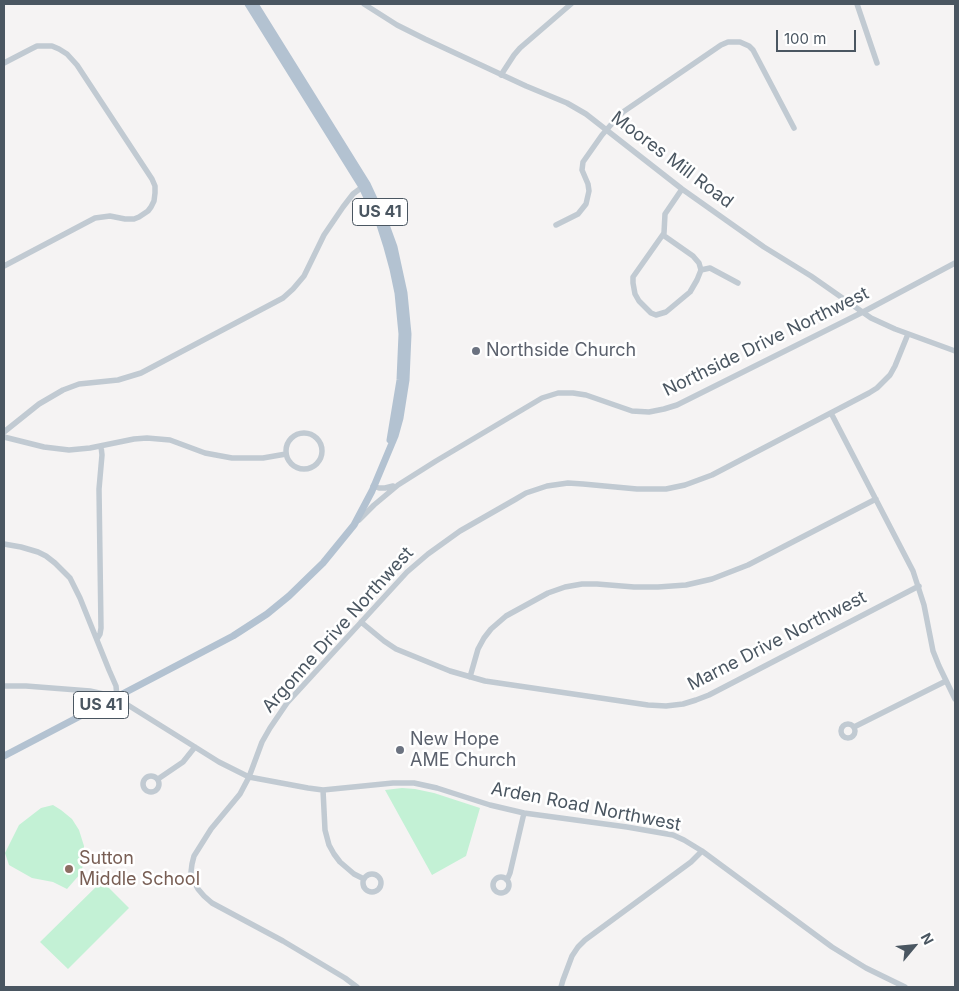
<!DOCTYPE html>
<html>
<head>
<meta charset="utf-8">
<style>
  body { margin:0 }
  #map { position:relative; width:959px; height:991px; overflow:hidden; background:#f5f3f3; font-family:Inter,sans-serif }
  canvas { display:block }
  .frame { position:absolute; inset:0; border:5px solid #4a5661; pointer-events:none }
  .north { position:absolute; left:889px; top:921px; width:50px; height:50px; -webkit-text-stroke:4px #fff; paint-order:stroke; rotate:62deg; font-size:14px; font-weight:700; line-height:20px; text-align:center; color:#4a5661 }
  .north::after { content:''; display:block; margin:auto; width:18px; height:22px; background:#4a5661; clip-path:polygon(50% 0,100% 100%,50% 72%,0 100%) }
  .scale { position:absolute; left:776px; top:30px; width:80px; height:22px; box-sizing:border-box; border:2px solid #4a5661; border-top:0; padding-left:6px; font-size:15px; line-height:18px; white-space:nowrap; color:#4a5661; -webkit-text-stroke:4px #fff; paint-order:stroke }
</style>
</head>
<body>
<div id="map">
<canvas width="959" height="991"></canvas>
<div class="frame"></div>
<div class="north">N</div>
<div class="scale">100 m</div>
</div>
<script>
const ctx = document.querySelector('canvas').getContext('2d');
ctx.lineJoin = 'round';
function fillPath(path, color) { ctx.fillStyle = color; ctx.fill(path, 'evenodd'); }
const toPath = rows => new Path2D(rows.map(r => 'M' + r).join(''));
function trace(path, color, width, dash) { ctx.strokeStyle = color; ctx.lineWidth = width; ctx.lineCap = dash ? 'butt' : 'round'; ctx.setLineDash(dash || []); ctx.stroke(path); }
function label(font, color, halo, rows, align = 'center') {
  ctx.font = font + ' Inter,sans-serif'; ctx.lineWidth = 5; ctx.setLineDash([]); ctx.textBaseline = 'middle'; ctx.strokeStyle = halo; ctx.fillStyle = color; for (const [text, x, y, turn = 0] of rows) {
    ctx.save(); ctx.translate(x, y); ctx.rotate((+turn || 0) * Math.PI / 180); ctx.textAlign = isNaN(turn) ? turn : align; if (halo) ctx.strokeText(text, 0, 0); ctx.fillText(text, 0, 0); ctx.restore();
  }
}
fillPath(toPath([
  [402,788,415,789,434,793,480,808,466,856,432,875,385,790],
  [53,805,61,810,72,819,79,830,84,846,84,861,81,873,67,889,53,882,32,878,9,865,5,853,19,825,41,808],
  [102,881,129,908,68,969,40,942]
]), '#c3f1d5');
trace(toPath([
  [364,4,397,25,425,39,526,86,567,103,586,114,682,189,764,247,811,276,871,318,895,329,955,351],
  [857,4,877,63],
  [4,63,31,49,37,46,52,46,59,49,67,54,77,65,152,179,155,186,155,193,154,201,151,207,148,211,139,217,134,219,125,219,110,216,95,218,4,266],
  [501,75,514,55,520,48,571,4],
  [556,225,578,214,586,204,589,191,588,184,582,170,583,162,602,135,616,119,623,112,721,45,728,42,740,42,749,46,753,50,794,128],
  [663,235,693,256,699,263,701,270,697,280,690,292,666,312,656,315,651,313,639,301,635,294,633,283,633,277,664,233,665,214,682,189],
  [701,270,710,268,738,283],
  [831,413,913,571,924,605,933,651,939,666,955,699],
  [4,432,39,404,63,390,79,384,118,380,141,373,283,298,293,289,304,276,324,235,343,207,353,194,365,185],
  '286 451a18 18 0 1 1 36 0a18 18 0 1 1-36 0Z',
  [4,437,44,447,69,450,90,448,134,439,147,438,170,440,205,453,232,458,263,458,286,454],
  [373,486,379,488,385,488,393,486],
  [359,520,374,505,398,485,436,461,542,398,558,393,573,393,586,395,632,411,649,412,664,409,677,405,863,312,955,263],
  [4,544,21,547,38,552,46,556,55,563,70,578,80,598,109,670,116,686,117,697],
  [361,622,384,641,396,649,450,671,485,681,648,705,666,706,683,704,696,700,709,695,919,586],
  [97,639,100,634,101,628,99,489,102,455,101,446],
  [470,677,478,649,484,638,491,629,506,616,548,593,565,587,582,584,597,584,634,587,658,587,686,585,712,579,748,565,876,499],
  [4,686,26,686,90,691,117,697,123,702,219,762,249,777,308,788,323,790,393,783,414,783,437,788,490,805,524,813,627,827,673,835,684,840,702,851,832,947,866,968,905,987],
  '841 731a7 7 0 1 1 14 0a7 7 0 1 1-14 0Z',
  [854,727,946,681],
  '143 784a8 8 0 1 1 16 0a8 8 0 1 1-16 0Z',
  [158,779,183,762,195,747],
  [323,790,325,830,329,845,334,854,340,862,354,874,364,879],
  '363 883a9 9 0 1 1 18 0a9 9 0 1 1-18 0Z',
  '493 885a8 8 0 1 1 16 0a8 8 0 1 1-16 0Z',
  [507,880,510,873,524,813],
  [357,987,345,978,283,941,212,903,204,896,198,889,192,878,191,872,192,864,194,856,211,829,240,794,249,777,262,742,270,728,287,703,407,572,428,554,460,531,516,499,526,493,547,486,568,483,583,484,637,489,666,489,685,485,712,475,869,393,877,388,890,375,895,366,908,334],
  [561,987,563,980,572,956,578,947,585,940,691,862,702,851]
]), '#c1cad2', 5.5);
trace(toPath([
  [248,4,362,187,380,225,387,247,393,269,398,293,402,334,400,380,390,440],
  [4,756,233,636,267,614,289,596,323,563,354,525,372,491,395,436,400,418,406,380,408,334,404,293,394,247,386,225,367,184,255,4]
]), '#b3c2d1', 7);
for (const [x, y, r, color] of [
  [476,351,5,"#6b7280"],
  [400,750,5,"#6b7280"],
  [69,869,5,"#8d6e63"]
]) { const dot = new Path2D(); dot.arc(x, y, r, 0, 2 * Math.PI); ctx.fillStyle = color; ctx.fill(dot); trace(dot, '#fff', 2); }
for (const [x, y, w] of [
  [380,212,55],
  [101,705,55]
]) { const box = new Path2D(); box.roundRect(x - w / 2, y - 13.5, w, 27, 4); ctx.fillStyle = '#fff'; ctx.fill(box); trace(box, '#4a5661', 1); }
label('bold 16px', '#4a5661', null, [
  ["US 41",380,212],
  ["US 41",101,705]
]);
label('18px', '#4a5661', '#fff', [
  ["Moores Mill Road",672,160,37],
  ["Northside Drive Northwest",766,342,-26],
  ["Argonne Drive Northwest",338,630,-48],
  ["Marne Drive Northwest",777,641,-27],
  ["Arden Road Northwest",586,807,11]
]);
label('18px', '#5b616d', '#fff', [
  ["Northside Church",486,351],
  ["New Hope",410,740],
  ["AME Church",410,761]
], 'left');
label('18px', '#785e54', '#fff', [
  ["Sutton",79,859],
  ["Middle School",79,880]
], 'left');
</script>
</body>
</html>
